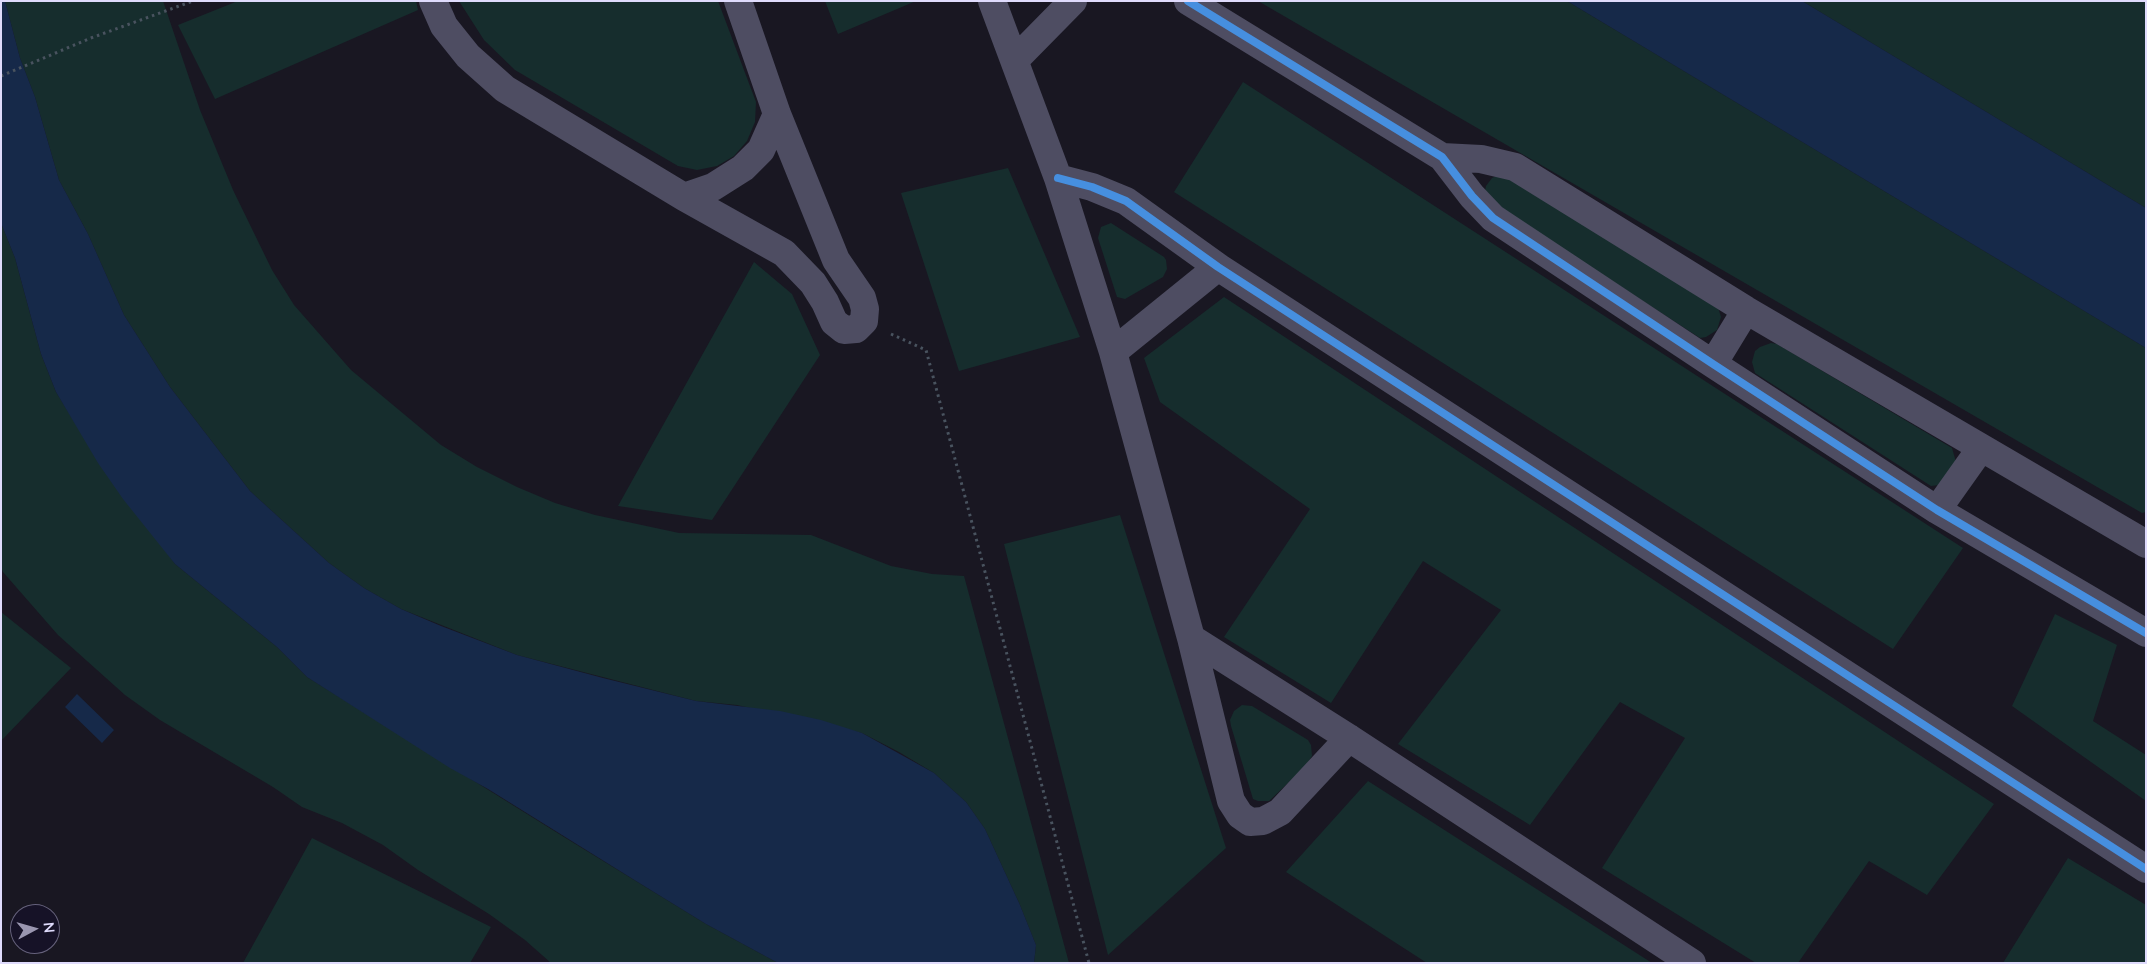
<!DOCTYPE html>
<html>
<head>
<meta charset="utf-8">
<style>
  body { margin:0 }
  #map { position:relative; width:2147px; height:964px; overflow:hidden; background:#191722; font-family:Lato,sans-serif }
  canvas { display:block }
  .frame { position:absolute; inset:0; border:2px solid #dfdbfc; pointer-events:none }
  .north { position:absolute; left:10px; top:904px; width:50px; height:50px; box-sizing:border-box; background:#161227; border:1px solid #66627c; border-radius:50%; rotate:84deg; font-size:14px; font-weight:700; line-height:20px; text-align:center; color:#dfdbfc }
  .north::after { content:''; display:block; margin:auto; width:18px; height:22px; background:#9a96b0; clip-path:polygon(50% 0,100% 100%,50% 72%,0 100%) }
</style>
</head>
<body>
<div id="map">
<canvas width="2147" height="964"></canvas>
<div class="frame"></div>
<div class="north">N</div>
</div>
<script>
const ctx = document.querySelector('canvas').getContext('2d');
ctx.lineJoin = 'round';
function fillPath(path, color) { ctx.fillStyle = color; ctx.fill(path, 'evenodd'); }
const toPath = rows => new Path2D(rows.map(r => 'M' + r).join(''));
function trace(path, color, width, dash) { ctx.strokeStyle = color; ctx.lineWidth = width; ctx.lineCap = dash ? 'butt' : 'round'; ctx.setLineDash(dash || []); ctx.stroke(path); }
fillPath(toPath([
  [5,1,163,1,200,110,233,190,272,270,294,305,351,370,441,445,477,467,517,487,555,503,595,515,679,533,811,535,891,566,932,574,964,576,1069,963,1034,963,1036,945,1020,905,985,829,966,802,934,773,899,752,862,733,737,705,696,701,517,655,401,609,364,588,329,563,250,491,170,387,124,315,88,234,59,180,35,97,20,58],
  [238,1,416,1,418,10,215,99,178,25],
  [459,1,718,1,756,102,755,122,747,141,734,156,717,166,697,170,678,166,515,70,484,40],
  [825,1,916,1,838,34],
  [1258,1,1567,1,2146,348,2146,512,2142,513],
  [1802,1,2146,1,2146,208],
  [1243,82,1963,548,1893,649,1174,192],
  [1008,168,1080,337,959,371,901,193],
  [1501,174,1717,304,1721,317,1717,330,1706,337,1700,338,1489,201,1485,191,1486,186,1492,178],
  [1,223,15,258,41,354,56,392,77,426,175,564,277,647,307,677,564,837,706,924,778,963,551,963,525,940,489,914,418,870,383,845,342,823,302,807,273,787,160,720,125,695,58,635,3,572,1,567],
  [1111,223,1164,257,1166,260,1167,269,1163,277,1125,299,1117,297,1098,238,1101,227],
  [754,262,792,294,820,355,712,520,618,506],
  [1224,297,1994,804,1927,895,1869,861,1798,963,1756,963,1602,868,1685,738,1620,702,1530,825,1398,744,1501,610,1423,561,1331,703,1224,637,1310,509,1160,402,1144,358],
  [1771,343,1777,344,1952,448,1956,462,1939,485,1931,486,1755,373,1752,362,1755,351,1760,347],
  [1120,515,1226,848,1108,955,1004,544],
  [1,612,71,668,1,741],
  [2055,614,2117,645,2093,721,2146,755,2146,801,2012,706],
  [1242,705,1252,706,1308,740,1311,745,1312,756,1306,766,1269,801,1258,801,1253,799,1231,726,1230,720,1234,711],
  [1368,781,1652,963,1427,963,1286,872],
  [312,838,491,927,470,963,243,963],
  [2068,858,2146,905,2146,963,2003,963]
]), '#162d2d');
fillPath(toPath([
  [1,1,5,1,20,58,35,97,59,180,88,234,124,315,170,387,250,491,329,563,364,588,401,609,441,626,517,655,603,678,696,701,780,711,821,720,862,733,934,773,966,802,985,829,1020,905,1036,945,1034,963,778,963,706,924,636,881,488,789,450,768,307,677,277,647,175,564,123,499,98,463,56,392,41,354,15,258,1,223],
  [1567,1,1802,1,2146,208,2146,348],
  [77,694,114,730,102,743,65,707]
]), '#162949');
trace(toPath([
  [1,76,91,38,193,1],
  [891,334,926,350,1089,963]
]), '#49535f', 3, [2.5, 4]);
trace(toPath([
  [433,1,444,26,468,56,505,89,684,197,784,253,813,283,825,302,834,322,844,330,856,329,864,321,865,309,862,298,836,260,777,114,738,1],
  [992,1,1058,178,1113,352,1191,638,1231,801,1240,815,1250,822,1263,821,1280,812,1349,738],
  [1188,1,1442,157,1472,196,1493,218,1713,364,1937,510,2146,633],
  [1015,60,1073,1],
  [1442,157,1481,159,1515,167,1746,310,2146,544],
  [1058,178,1092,187,1126,201,1218,267,2146,869],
  [684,197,713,187,743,168,761,150,777,114],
  [1113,352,1218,267],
  [1713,364,1746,310],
  [1937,510,1981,448],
  [1191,638,1349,738,1692,963]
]), '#4e4d62', 28);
trace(toPath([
  [1188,1,1442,157,1472,196,1493,218,1713,364,1937,510,2146,633],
  [1058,178,1092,187,1126,201,1218,267,2146,869]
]), '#468fdf', 8);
</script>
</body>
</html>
